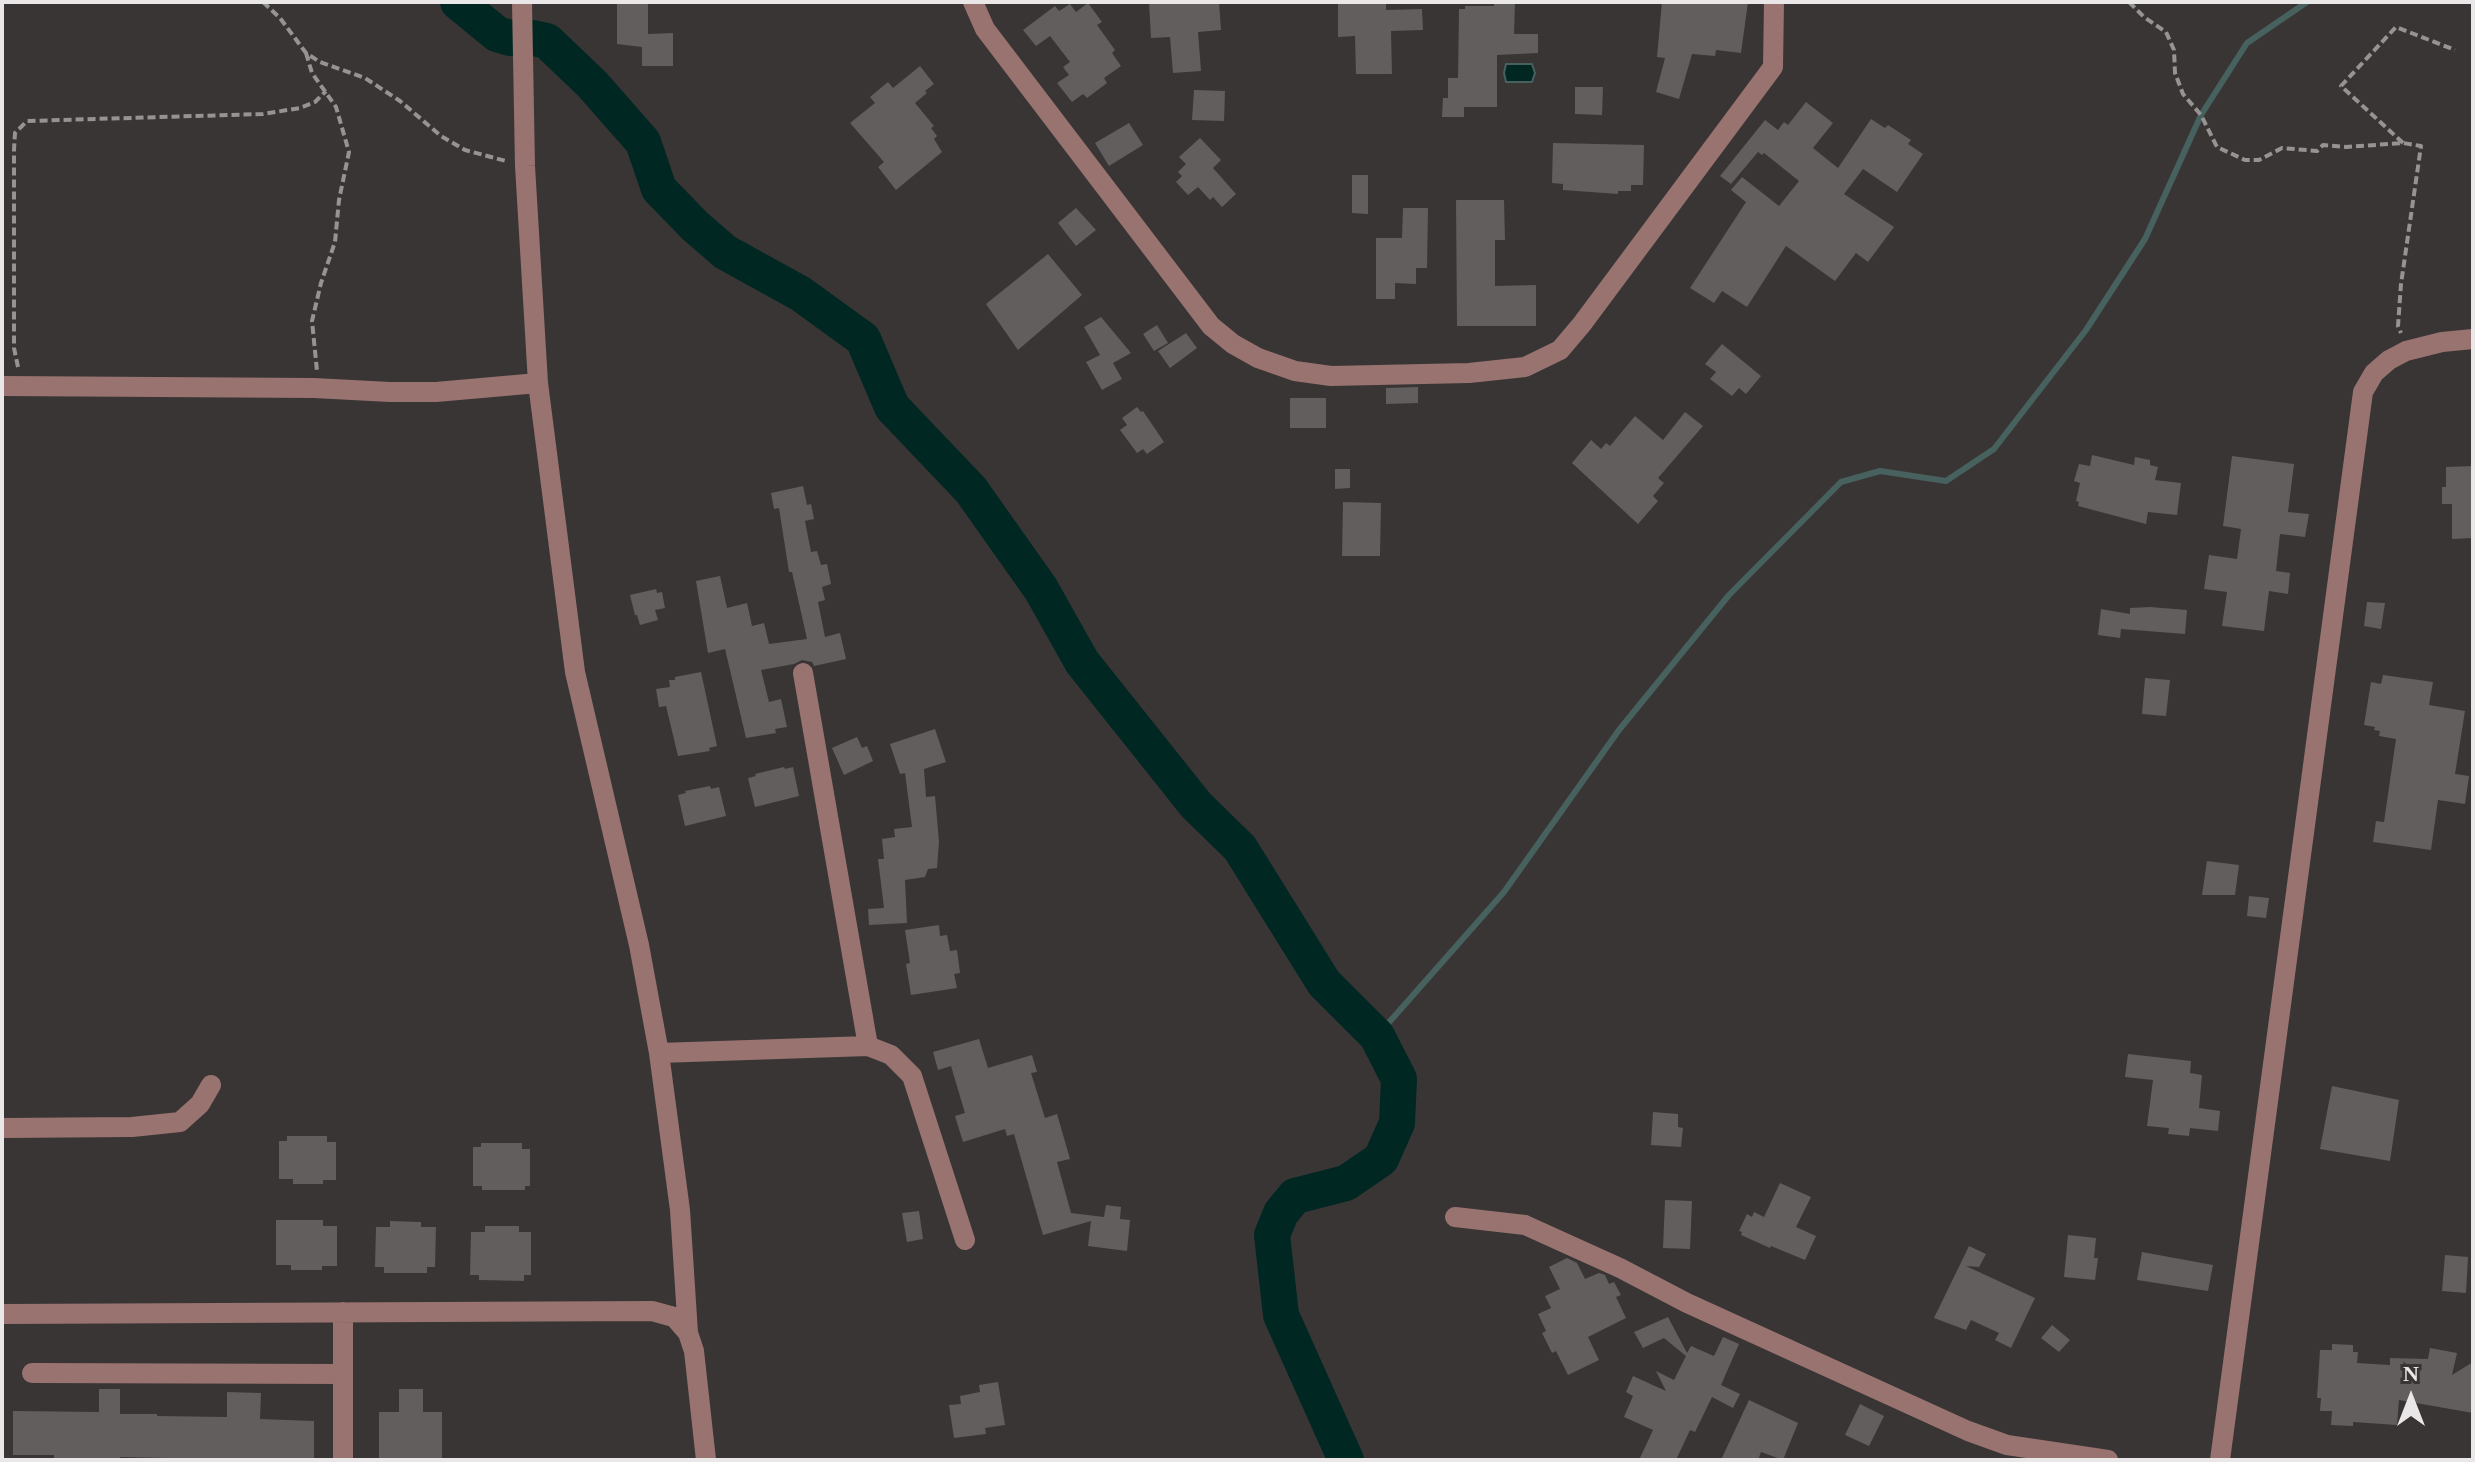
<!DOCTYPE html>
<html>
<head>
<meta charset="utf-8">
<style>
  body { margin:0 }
  #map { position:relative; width:2475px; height:1462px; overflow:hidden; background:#393535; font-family:"Times New Roman",serif }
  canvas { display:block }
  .frame { position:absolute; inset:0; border:4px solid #e9e7e7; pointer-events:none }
  .north { position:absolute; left:2371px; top:1358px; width:80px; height:80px; -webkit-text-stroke:6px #393535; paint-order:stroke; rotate:0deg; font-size:22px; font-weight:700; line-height:32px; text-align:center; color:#e9e7e7 }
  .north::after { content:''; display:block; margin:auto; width:28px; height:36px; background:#e9e7e7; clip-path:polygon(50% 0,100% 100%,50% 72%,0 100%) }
</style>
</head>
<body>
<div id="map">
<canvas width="2475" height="1462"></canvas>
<div class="frame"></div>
<div class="north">N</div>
</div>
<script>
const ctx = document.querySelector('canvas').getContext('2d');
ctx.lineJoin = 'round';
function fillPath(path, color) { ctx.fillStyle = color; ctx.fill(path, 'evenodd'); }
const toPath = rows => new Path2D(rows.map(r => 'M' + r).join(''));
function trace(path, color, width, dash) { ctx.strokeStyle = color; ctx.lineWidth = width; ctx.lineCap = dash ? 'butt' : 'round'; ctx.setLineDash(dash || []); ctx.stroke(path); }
const water = toPath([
  [1506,64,1532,64,1535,73,1532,82,1506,82,1504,73,1506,64]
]);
fillPath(water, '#012723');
trace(water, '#47615e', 2);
trace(toPath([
  [1377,1036,1504,892,1619,730,1729,595,1841,482,1880,471,1946,481,1994,449,2086,330,2145,239,2201,115,2247,43,2307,2]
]), '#47615e', 6);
trace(toPath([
  [458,2,497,34,510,38],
  [533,38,547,41,592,84,643,142,659,189,695,226,725,252,801,294,863,339,892,407,971,490,1041,589,1082,662,1196,805,1240,848,1324,983,1377,1036,1399,1079,1397,1123,1381,1159,1346,1183,1295,1196,1281,1213,1272,1235,1281,1315,1346,1460]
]), '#012723', 36);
fillPath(toPath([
  [617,2,648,2,648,34,673,33,673,66,642,66,642,47,617,44],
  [1149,2,1219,2,1221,30,1198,32,1201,71,1173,73,1170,37,1151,38],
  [1338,2,1386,2,1386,10,1422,9,1423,30,1391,31,1392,74,1356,74,1355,36,1338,37],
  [1494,2,1515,2,1514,34,1538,34,1538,53,1497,55,1497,107,1464,107,1464,117,1442,117,1443,98,1448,98,1448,78,1458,78,1459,9,1465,9,1465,6,1494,6],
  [1662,2,1748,2,1741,53,1716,50,1715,56,1692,54,1679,99,1656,92,1665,58,1657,57],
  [1088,3,1102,22,1097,25,1115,50,1112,53,1121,66,1104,78,1107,83,1087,98,1083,94,1072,102,1057,83,1069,75,1063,67,1070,62,1050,36,1036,46,1023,30,1055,6,1059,11,1070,4,1076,12],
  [920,66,934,84,925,91,927,93,915,103,934,126,931,128,937,136,934,139,942,152,896,190,878,167,884,162,850,123,875,103,870,97,888,82,893,88],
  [1575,87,1603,87,1602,115,1575,114],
  [1194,90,1225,91,1224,121,1192,120],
  [1806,102,1833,123,1813,148,1838,168,1871,119,1885,128,1888,125,1911,140,1908,144,1923,154,1897,192,1863,169,1844,194,1894,227,1868,262,1856,253,1835,281,1786,246,1747,307,1722,291,1714,303,1690,288,1746,202,1731,190,1742,177,1779,206,1799,181,1764,153,1762,155,1758,152,1731,184,1720,176,1765,120,1778,130,1784,122,1788,125],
  [1129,123,1143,145,1109,166,1095,143],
  [1200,138,1221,160,1213,168,1236,194,1222,207,1213,197,1210,200,1198,187,1188,195,1176,182,1182,176,1178,172,1186,164,1179,157],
  [1553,143,1644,145,1643,185,1631,185,1631,191,1618,191,1618,194,1563,190,1563,184,1552,183],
  [1352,175,1368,175,1368,214,1352,213],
  [1456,200,1504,200,1505,240,1495,240,1495,286,1536,285,1536,326,1457,326],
  [1076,208,1096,230,1076,246,1058,223],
  [1403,208,1428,208,1427,268,1416,268,1416,284,1395,283,1395,299,1376,299,1376,238,1402,238],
  [1048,254,1082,295,1018,350,986,304],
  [1101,317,1131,353,1113,363,1122,379,1102,390,1086,362,1100,355,1084,327],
  [1157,325,1168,343,1154,351,1143,334],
  [1186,333,1197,348,1170,368,1158,351],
  [1722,344,1761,376,1746,394,1739,388,1732,396,1710,379,1716,372,1705,364],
  [1418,387,1418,403,1386,404,1386,388],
  [1290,398,1326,398,1326,428,1290,428],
  [1137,407,1141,412,1143,411,1164,442,1147,454,1143,449,1137,453,1120,430,1127,425,1122,418],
  [1685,412,1703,426,1658,478,1664,483,1653,496,1658,501,1638,524,1572,463,1591,440,1601,449,1606,443,1610,446,1635,416,1663,440],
  [2092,455,2134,465,2135,457,2150,460,2150,465,2158,467,2155,480,2181,483,2177,515,2148,512,2146,524,2078,506,2079,502,2076,501,2080,483,2074,481,2079,464,2090,466],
  [2232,456,2294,464,2288,512,2309,514,2305,537,2280,534,2276,571,2290,573,2288,594,2269,591,2264,631,2222,626,2227,592,2204,589,2209,555,2237,559,2241,529,2223,526],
  [2473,466,2473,538,2452,539,2452,504,2442,504,2442,487,2446,487,2446,467],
  [1335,469,1350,469,1350,488,1335,489],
  [803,486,807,505,811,504,814,519,805,521,811,552,817,551,821,565,827,564,831,584,822,587,825,600,818,602,825,637,840,633,846,659,814,666,812,662,802,660,794,664,761,670,769,702,781,699,787,727,775,729,776,733,746,738,725,649,708,653,696,581,720,576,727,608,747,603,752,626,764,623,769,644,807,639,792,572,789,572,779,508,774,509,771,493],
  [1343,502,1381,503,1380,556,1342,556],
  [656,589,657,593,662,592,665,608,655,610,658,620,640,625,637,615,635,615,630,595],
  [2367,602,2385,603,2381,629,2364,626],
  [2150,607,2187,610,2185,634,2121,629,2120,638,2098,635,2101,609,2130,614,2130,608],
  [701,672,717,746,709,748,710,751,678,756,666,706,659,707,656,689,670,687,669,680,675,680,675,677],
  [2383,675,2433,682,2429,705,2465,711,2455,774,2469,776,2465,804,2438,800,2431,850,2373,842,2376,821,2384,822,2396,739,2379,736,2380,731,2374,730,2375,727,2364,725,2371,682,2381,684],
  [2145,678,2170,680,2166,716,2142,714],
  [935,729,946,762,924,769,926,797,935,796,939,842,937,868,928,869,925,877,905,880,907,923,869,925,868,909,884,908,878,859,884,859,882,839,895,837,894,829,912,827,905,773,900,774,890,744],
  [857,737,862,748,867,746,873,761,844,775,832,748],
  [784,767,785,769,793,767,799,796,755,807,748,778,756,776,755,774],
  [710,786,711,789,719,787,726,816,685,826,678,795,686,793,685,791],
  [2207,861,2239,865,2235,895,2202,895],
  [2249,896,2269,898,2266,918,2247,916],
  [939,925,940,936,947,935,950,951,957,950,960,973,954,974,957,988,911,995,906,964,910,963,905,930],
  [979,1039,988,1068,1032,1055,1037,1072,1031,1073,1045,1118,1057,1114,1070,1159,1057,1162,1071,1213,1104,1217,1106,1205,1121,1207,1120,1219,1130,1220,1127,1251,1088,1246,1091,1221,1043,1235,1014,1134,1007,1136,1005,1129,963,1142,955,1116,965,1113,951,1066,938,1070,933,1052],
  [2128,1054,2191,1061,2190,1073,2202,1075,2199,1108,2220,1111,2218,1131,2190,1128,2189,1136,2168,1134,2169,1128,2147,1126,2153,1080,2125,1077],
  [2332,1086,2399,1100,2390,1161,2320,1149],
  [1653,1112,1678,1114,1678,1127,1683,1128,1681,1147,1651,1145],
  [287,1136,327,1136,327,1142,336,1142,336,1180,323,1180,323,1184,293,1184,293,1179,279,1179,279,1141,287,1141],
  [481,1143,522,1143,522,1149,530,1149,530,1186,525,1186,525,1190,482,1190,482,1186,473,1186,473,1147,481,1147],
  [1780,1183,1811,1197,1796,1227,1816,1236,1805,1260,1771,1246,1770,1248,1741,1235,1742,1232,1739,1231,1747,1214,1752,1217,1754,1212,1764,1217],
  [1665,1200,1692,1201,1690,1249,1663,1248],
  [919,1211,923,1239,907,1242,902,1213],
  [276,1220,323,1220,323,1226,337,1226,337,1266,322,1266,322,1270,291,1270,291,1265,276,1265],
  [390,1221,421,1222,421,1227,436,1227,435,1267,427,1267,427,1273,384,1273,384,1267,375,1267,376,1227,390,1227],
  [485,1226,519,1226,519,1232,531,1232,531,1275,524,1275,524,1281,479,1280,479,1275,470,1275,471,1232,485,1232],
  [2068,1235,2096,1238,2094,1258,2098,1258,2095,1280,2064,1277],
  [1969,1246,1986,1254,1979,1267,1966,1266,2035,1298,2011,1348,1995,1340,1999,1333,1971,1320,1966,1330,1934,1318],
  [2142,1252,2213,1265,2208,1291,2137,1280],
  [2445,1255,2468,1257,2466,1293,2442,1291],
  [1567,1258,1577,1263,1585,1279,1599,1273,1605,1275,1609,1284,1614,1282,1621,1295,1616,1297,1626,1318,1588,1337,1599,1360,1568,1375,1556,1351,1552,1353,1542,1333,1546,1331,1538,1314,1551,1308,1545,1296,1560,1289,1549,1267],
  [1668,1317,1687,1353,1691,1346,1714,1356,1723,1337,1739,1344,1721,1385,1740,1394,1733,1408,1712,1397,1695,1432,1690,1430,1676,1460,1639,1460,1653,1430,1624,1417,1633,1396,1626,1392,1633,1376,1666,1391,1656,1371,1674,1380,1686,1356,1664,1338,1643,1348,1634,1332],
  [2052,1325,2070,1340,2059,1352,2041,1338],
  [2332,1344,2353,1345,2353,1352,2358,1352,2357,1363,2390,1365,2390,1358,2428,1359,2430,1348,2457,1353,2452,1375,2473,1362,2473,1413,2399,1400,2397,1425,2353,1422,2353,1426,2331,1425,2332,1411,2320,1411,2321,1398,2317,1398,2320,1350,2332,1350],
  [998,1382,1005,1425,985,1428,986,1434,954,1438,949,1405,961,1404,960,1396,980,1392,979,1385],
  [99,1389,120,1389,120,1414,157,1414,157,1416,227,1417,227,1392,261,1393,260,1419,314,1421,314,1460,169,1460,169,1458,120,1457,120,1460,54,1460,54,1455,13,1455,13,1411,99,1412],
  [399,1389,423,1389,423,1412,442,1412,442,1460,379,1460,379,1412,399,1412],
  [1749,1400,1798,1423,1783,1460,1761,1452,1758,1460,1721,1460],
  [1860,1404,1884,1416,1869,1446,1845,1435]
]), '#625e5e');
trace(toPath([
  [263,2,280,18,306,53,320,62,365,78,400,101,441,136,465,150,506,161],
  [2129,2,2144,17,2166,32,2174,50,2175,73,2183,94,2201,115,2217,147,2245,160,2259,160,2282,148,2317,151,2323,145,2346,147,2403,143,2421,146,2401,284,2398,326,2401,333],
  [306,53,312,73,336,107,349,152,339,200,335,242,321,283,312,321,317,371],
  [2403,143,2341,86,2396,27,2455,50],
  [18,367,14,348,14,150,15,133,27,121,263,114,300,108,315,102,326,91]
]), '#969393', 4, [8, 4]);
trace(toPath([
  [522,2,525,166,538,383,575,672,639,945,659,1053,680,1210,688,1333],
  [973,2,985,29,1211,326,1233,344,1258,358,1295,371,1331,376,1469,373,1525,367,1560,350,1582,324,1773,67,1774,2],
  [2,386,314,388,390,392,436,392,538,383],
  [803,673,868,1046],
  [659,1053,868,1046,891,1055,912,1076,965,1240],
  [2,1128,132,1127,180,1122,200,1104,211,1085],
  [1455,1217,1525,1225,1620,1268,1687,1303,1968,1431,2007,1445,2108,1460],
  [2,1314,652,1311,674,1317,688,1333,694,1351,706,1460],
  [32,1373,343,1374],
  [343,1460,343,1312],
  [2220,1460,2363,392,2374,373,2389,360,2406,351,2442,342,2473,339]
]), '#997370', 20);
</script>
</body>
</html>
